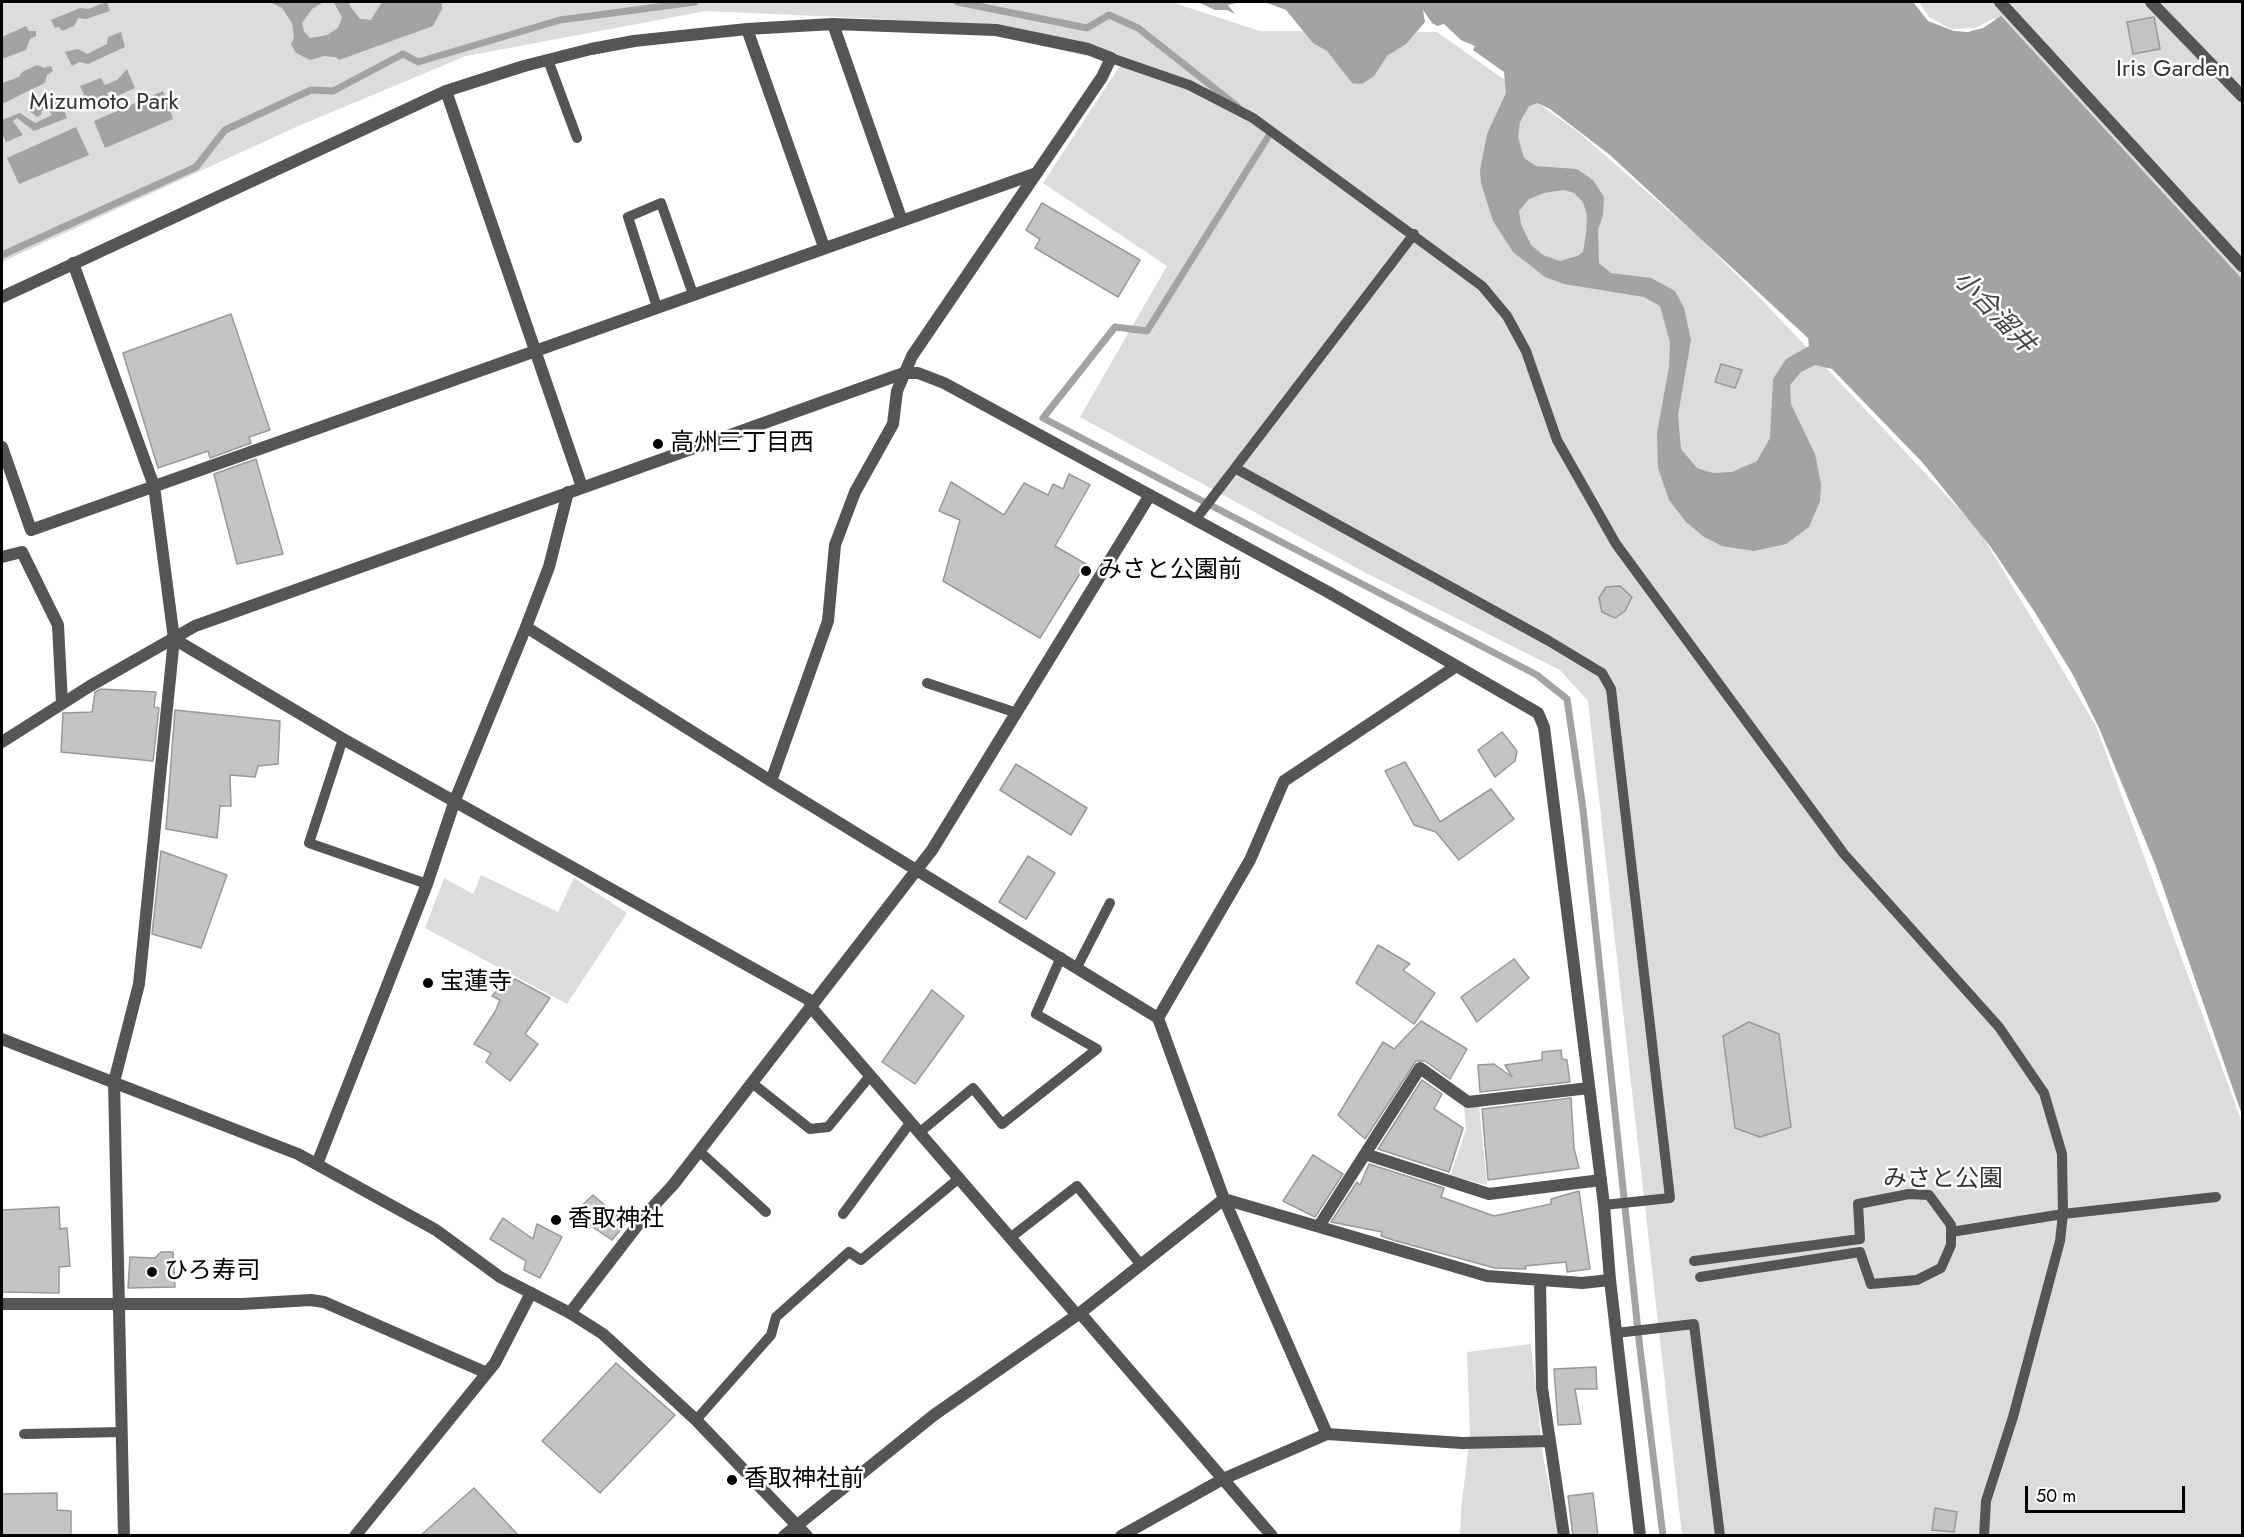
<!DOCTYPE html>
<html>
<head>
<meta charset="utf-8">
<style>
  body { margin:0 }
  #map { position:relative; width:2244px; height:1537px; overflow:hidden; background:#fff; font-family:Jost,sans-serif }
  canvas { display:block }
  .frame { position:absolute; inset:0; border:3px solid #000; pointer-events:none }
  .scale { position:absolute; left:2025px; top:1486px; width:160px; height:27px; box-sizing:border-box; border:3px solid #000; border-top:0; padding-left:8px; font-size:18px; line-height:21px; white-space:nowrap; color:#000; -webkit-text-stroke:4px #fff; paint-order:stroke }
</style>
</head>
<body>
<div id="map">
<canvas width="2244" height="1537"></canvas>
<div class="frame"></div>
<div class="scale">50 m</div>
</div>
<script>
const ctx = document.querySelector('canvas').getContext('2d');
ctx.lineJoin = 'round';
function fillPath(path, color) { ctx.fillStyle = color; ctx.fill(path, 'evenodd'); }
const toPath = rows => new Path2D(rows.map(r => 'M' + r).join(''));
function trace(path, color, width, dash) { ctx.strokeStyle = color; ctx.lineWidth = width; ctx.lineCap = dash ? 'butt' : 'round'; ctx.setLineDash(dash || []); ctx.stroke(path); }
function label(font, color, halo, rows, align = 'center') {
  ctx.font = font + ' Jost,"Noto Sans JP",sans-serif'; ctx.lineWidth = 5; ctx.setLineDash([]); ctx.textBaseline = 'middle'; ctx.strokeStyle = halo; ctx.fillStyle = color; for (const [text, x, y, turn = 0] of rows) {
    ctx.save(); ctx.translate(x, y); ctx.rotate((+turn || 0) * Math.PI / 180); ctx.textAlign = isNaN(turn) ? turn : align; if (halo) ctx.strokeText(text, 0, 0); ctx.fillText(text, 0, 0); ctx.restore();
  }
}
fillPath(toPath([
  [2,2,1171,2,1260,31,1437,32,1577,131,1701,239,1761,299,1979,530,2096,726,2242,1122,2242,1535,1682,1535,1588,701,1560,670,1368,574,1080,417,1167,266,1043,183,1121,64,995,35,882,19,706,11,466,56,296,127,2,262],
  [1919,2,2242,2,2242,290,1994,18,1976,28,1951,29,1929,17],
  [481,875,558,912,574,878,627,913,567,1004,425,928,444,878,473,894],
  [1479,1105,1487,1185,1450,1176,1466,1130,1464,1106],
  [1531,1344,1543,1456,1559,1535,1460,1536,1461,1510,1470,1435,1467,1352]
]), '#dcdcdc');
fillPath(toPath([
  [107,2,110,11,86,19,78,18,74,26,62,31,59,27,55,28,51,20,80,8,88,9],
  [270,2,349,2,350,6,360,19,371,20,382,2,442,2,442,9,433,26,339,60,336,57,324,56,310,60,296,53,291,44,294,38,292,23,282,8],
  [322,3,334,3,342,17,338,28,327,35,310,38,304,31,302,23,312,9],
  [1198,2,1240,2,1228,5,1235,14,1227,10,1215,10],
  [1265,2,1913,2,1928,21,1954,31,1968,32,1983,28,2001,16,2242,279,2242,1115,2155,864,2099,728,2073,675,2036,614,1990,546,1922,462,1832,369,1815,365,1801,372,1790,385,1791,404,1815,454,1821,484,1820,501,1809,527,1786,544,1754,551,1722,546,1704,537,1686,522,1669,500,1658,468,1657,433,1669,367,1670,342,1660,306,1644,297,1564,284,1545,277,1513,252,1493,221,1481,183,1480,170,1487,134,1506,93,1504,72,1473,50,1475,46,1461,40,1444,24,1437,26,1432,23,1423,10,1425,22,1406,44,1387,56,1374,76,1362,84,1352,83,1327,51,1313,43,1286,10],
  [1537,103,1550,109,1610,155,1808,338,1809,346,1786,359,1773,379,1770,438,1757,461,1732,472,1713,473,1697,468,1681,449,1678,415,1691,340,1684,308,1675,291,1651,278,1611,273,1599,263,1598,230,1603,215,1604,197,1593,180,1577,169,1536,166,1524,158,1518,137,1520,122,1529,106],
  [1564,190,1574,193,1583,202,1587,215,1586,234,1583,252,1577,256,1560,261,1543,255,1531,245,1521,224,1519,211,1529,199,1544,193],
  [26,26,29,31,36,31,36,36,30,39,26,50,2,59,2,37],
  [121,32,125,47,88,64,79,62,72,66,65,52,78,49,87,54,107,44,108,37],
  [37,65,44,68,51,66,53,71,47,75,45,83,2,104,2,83,19,77,22,72],
  [127,69,135,88,115,97,112,91,107,93,110,100,90,108,80,86,101,78,105,85,117,80],
  [163,91,173,119,105,148,94,121],
  [61,96,61,103,67,118,34,131,17,118,13,121,23,135,6,142,2,134,2,120,20,113,35,123,52,115,48,109,42,110,41,115,37,117,28,110],
  [76,127,89,155,19,184,7,158]
]), '#a3a3a3');
trace(toPath([
  [958,2,1087,28,1109,15,1138,28,1237,106],
  [1267,129,1271,132,1147,331,1115,327,1043,418,1537,675,1567,699,1583,809,1639,1340,1663,1536],
  [2,255,196,167,225,130,311,90,333,91,403,54,418,62,560,20,695,2]
]), '#a3a3a3', 7);
const building = toPath([
  [2154,17,2160,49,2133,54,2127,22,2154,17],
  [1042,203,1140,260,1118,297,1035,248,1040,239,1026,230,1042,203],
  [231,314,270,430,249,437,251,443,210,458,208,451,158,468,123,353,231,314],
  [1721,364,1742,370,1735,388,1715,382,1721,364],
  [256,459,283,554,237,564,214,474,256,459],
  [1069,474,1090,485,1055,546,1086,564,1040,638,943,581,960,520,939,511,951,482,1004,515,1024,483,1048,495,1053,484,1063,489,1069,474],
  [1620,586,1632,597,1625,611,1615,618,1602,612,1599,598,1606,587,1620,586],
  [101,689,156,692,154,707,159,708,153,761,61,752,63,713,92,712,95,692,101,689],
  [175,710,280,721,278,764,258,766,255,777,230,775,231,806,220,806,217,838,166,829,175,710],
  [1502,732,1517,751,1515,761,1495,777,1478,750,1502,732],
  [1405,762,1440,822,1491,789,1514,819,1459,860,1436,832,1414,825,1385,771,1405,762],
  [1016,764,1087,808,1071,835,1000,790,1016,764],
  [161,851,227,875,201,948,152,934,161,851],
  [1028,856,1055,873,1026,919,999,902,1028,856],
  [1378,945,1410,964,1403,970,1435,993,1414,1024,1356,983,1378,945],
  [1514,959,1529,978,1477,1022,1461,997,1514,959],
  [515,979,550,998,525,1034,538,1044,510,1081,486,1062,491,1053,474,1044,495,1012,500,1000,492,996,505,980,511,983,515,979],
  [932,990,964,1016,915,1084,882,1062,932,990],
  [1421,1021,1467,1049,1450,1079,1425,1061,1416,1061,1365,1139,1338,1115,1383,1042,1394,1049,1421,1021],
  [1749,1022,1779,1034,1791,1127,1760,1137,1735,1128,1723,1036,1749,1022],
  [1561,1050,1562,1059,1567,1060,1570,1082,1480,1092,1478,1065,1494,1064,1512,1077,1505,1065,1542,1060,1542,1052,1561,1050],
  [1422,1080,1442,1094,1434,1109,1463,1128,1449,1172,1378,1149,1422,1080],
  [1571,1098,1574,1148,1579,1168,1488,1180,1482,1109,1571,1098],
  [1313,1155,1343,1174,1315,1217,1283,1201,1313,1155],
  [1369,1164,1444,1188,1441,1197,1494,1216,1551,1204,1551,1199,1579,1191,1590,1269,1567,1272,1566,1262,1525,1266,1526,1269,1495,1268,1396,1241,1381,1236,1382,1232,1331,1222,1357,1182,1360,1185,1369,1164],
  [593,1195,626,1223,612,1240,573,1214,593,1195],
  [59,1207,60,1229,67,1228,70,1266,59,1267,59,1293,2,1292,2,1210,59,1207],
  [503,1218,533,1239,537,1224,562,1237,540,1278,524,1270,526,1261,490,1239,503,1218],
  [161,1252,173,1252,175,1287,128,1288,130,1257,155,1258,161,1252],
  [616,1363,675,1415,600,1493,542,1441,616,1363],
  [1596,1367,1597,1389,1575,1389,1581,1424,1558,1425,1554,1369,1596,1367],
  [474,1488,519,1536,420,1536,474,1488],
  [57,1493,57,1510,71,1511,71,1536,2,1536,2,1494,57,1493],
  [1593,1493,1598,1536,1573,1536,1568,1496,1593,1493],
  [1935,1508,1957,1512,1954,1532,1932,1530,1935,1508]
]);
fillPath(building, '#c4c4c4');
trace(building, '#999', 1.5);
trace(toPath([
  [1111,58,1189,85,1253,118,1482,286,1507,316,1526,351,1557,440,1616,544,1844,854,1999,1027,2044,1093,2062,1154,2063,1214,2060,1241,2013,1417,1986,1501,1984,1536],
  [548,60,577,138],
  [657,307,628,217,661,203,693,294],
  [1235,468,1549,641,1602,673,1611,689,1670,1198,1604,1205],
  [1196,519,1414,234],
  [927,683,1017,713],
  [343,739,309,843,427,884],
  [1077,967,1110,903],
  [752,1083,810,1129,828,1127,870,1076],
  [919,1133,973,1088,1002,1124,1097,1049,1036,1014,1061,957],
  [699,1151,766,1212],
  [843,1214,910,1123],
  [1951,1232,2063,1214,2216,1197],
  [1010,1238,1077,1186,1141,1265],
  [1694,1261,1860,1239,1858,1204,1909,1194,1929,1195,1951,1225,1951,1245,1941,1268,1917,1280,1871,1284,1860,1252,1700,1277],
  [1616,1333,1694,1324,1720,1536],
  [696,1420,771,1335,776,1317,849,1252,861,1260,958,1179],
  [24,1434,122,1432]
]), '#555', 10);
trace(toPath([
  [2000,2,2242,266],
  [2151,2,2242,96]
]), '#555', 12);
trace(toPath([
  [833,24,902,221],
  [747,29,824,247],
  [446,91,582,487],
  [73,263,154,486,174,639,139,984,114,1082,124,1536],
  [2,297,446,91,524,66,591,49,634,41,747,29,833,24,996,30,1088,49,1111,58,1102,77,912,356,897,391,893,424,855,492,835,545,828,621,771,781,1158,1018,1224,1199,1327,1434,1223,1479,1080,1313],
  [2,447,31,530,1037,173],
  [568,492,549,567,526,627,771,781],
  [2,557,22,552,58,625,62,703],
  [174,639,343,739,813,1002],
  [810,1006,1077,1315],
  [1158,1018,1250,860,1284,781,1455,667],
  [1365,1154,1489,1194,1601,1180],
  [317,1164,427,884,455,800,526,627],
  [1319,1226,1420,1068,1468,1102,1589,1088],
  [1540,1281,1542,1388,1564,1536],
  [2,1304,242,1304,311,1300,324,1302,487,1373],
  [570,1313,647,1213,673,1185,932,850,1150,495],
  [1327,1434,1462,1443,1550,1441],
  [355,1536,495,1363,531,1293],
  [784,1536,934,1415,1080,1313,1224,1199,1487,1276,1582,1283,1610,1280],
  [1121,1536,1223,1479,1272,1536]
]), '#555', 12);
trace(toPath([
  [2,742,90,686,195,626,904,373,918,373,944,383,1328,592,1538,713,1544,727,1604,1205,1610,1280,1640,1536],
  [2,1039,298,1154,436,1230,500,1277,570,1313,603,1334,696,1420,807,1536]
]), '#555', 12);
for (const [x, y, r, color] of [
  [658,444,6,"#000"],
  [1086,571,6,"#000"],
  [428,983,6,"#000"],
  [556,1220,6,"#000"],
  [152,1272,6,"#000"],
  [732,1480,6,"#000"]
]) { const dot = new Path2D(); dot.arc(x, y, r, 0, 2 * Math.PI); ctx.fillStyle = color; ctx.fill(dot); trace(dot, '#fff', 2); }
label('24px', '#333', '#fff', [
  ["Iris Garden",2173,70],
  ["Mizumoto Park",104,103],
  ["みさと公園",1943,1180]
]);
label('24px', '#000', '#fff', [
  ["高州三丁目西",670,444],
  ["みさと公園前",1098,571],
  ["宝蓮寺",440,983],
  ["香取神社",568,1220],
  ["ひろ寿司",164,1272],
  ["香取神社前",744,1480]
], 'left');
label('italic 26px', '#444', '#fff', [
  ["小合溜井",1993,313,46]
]);
</script>
</body>
</html>
